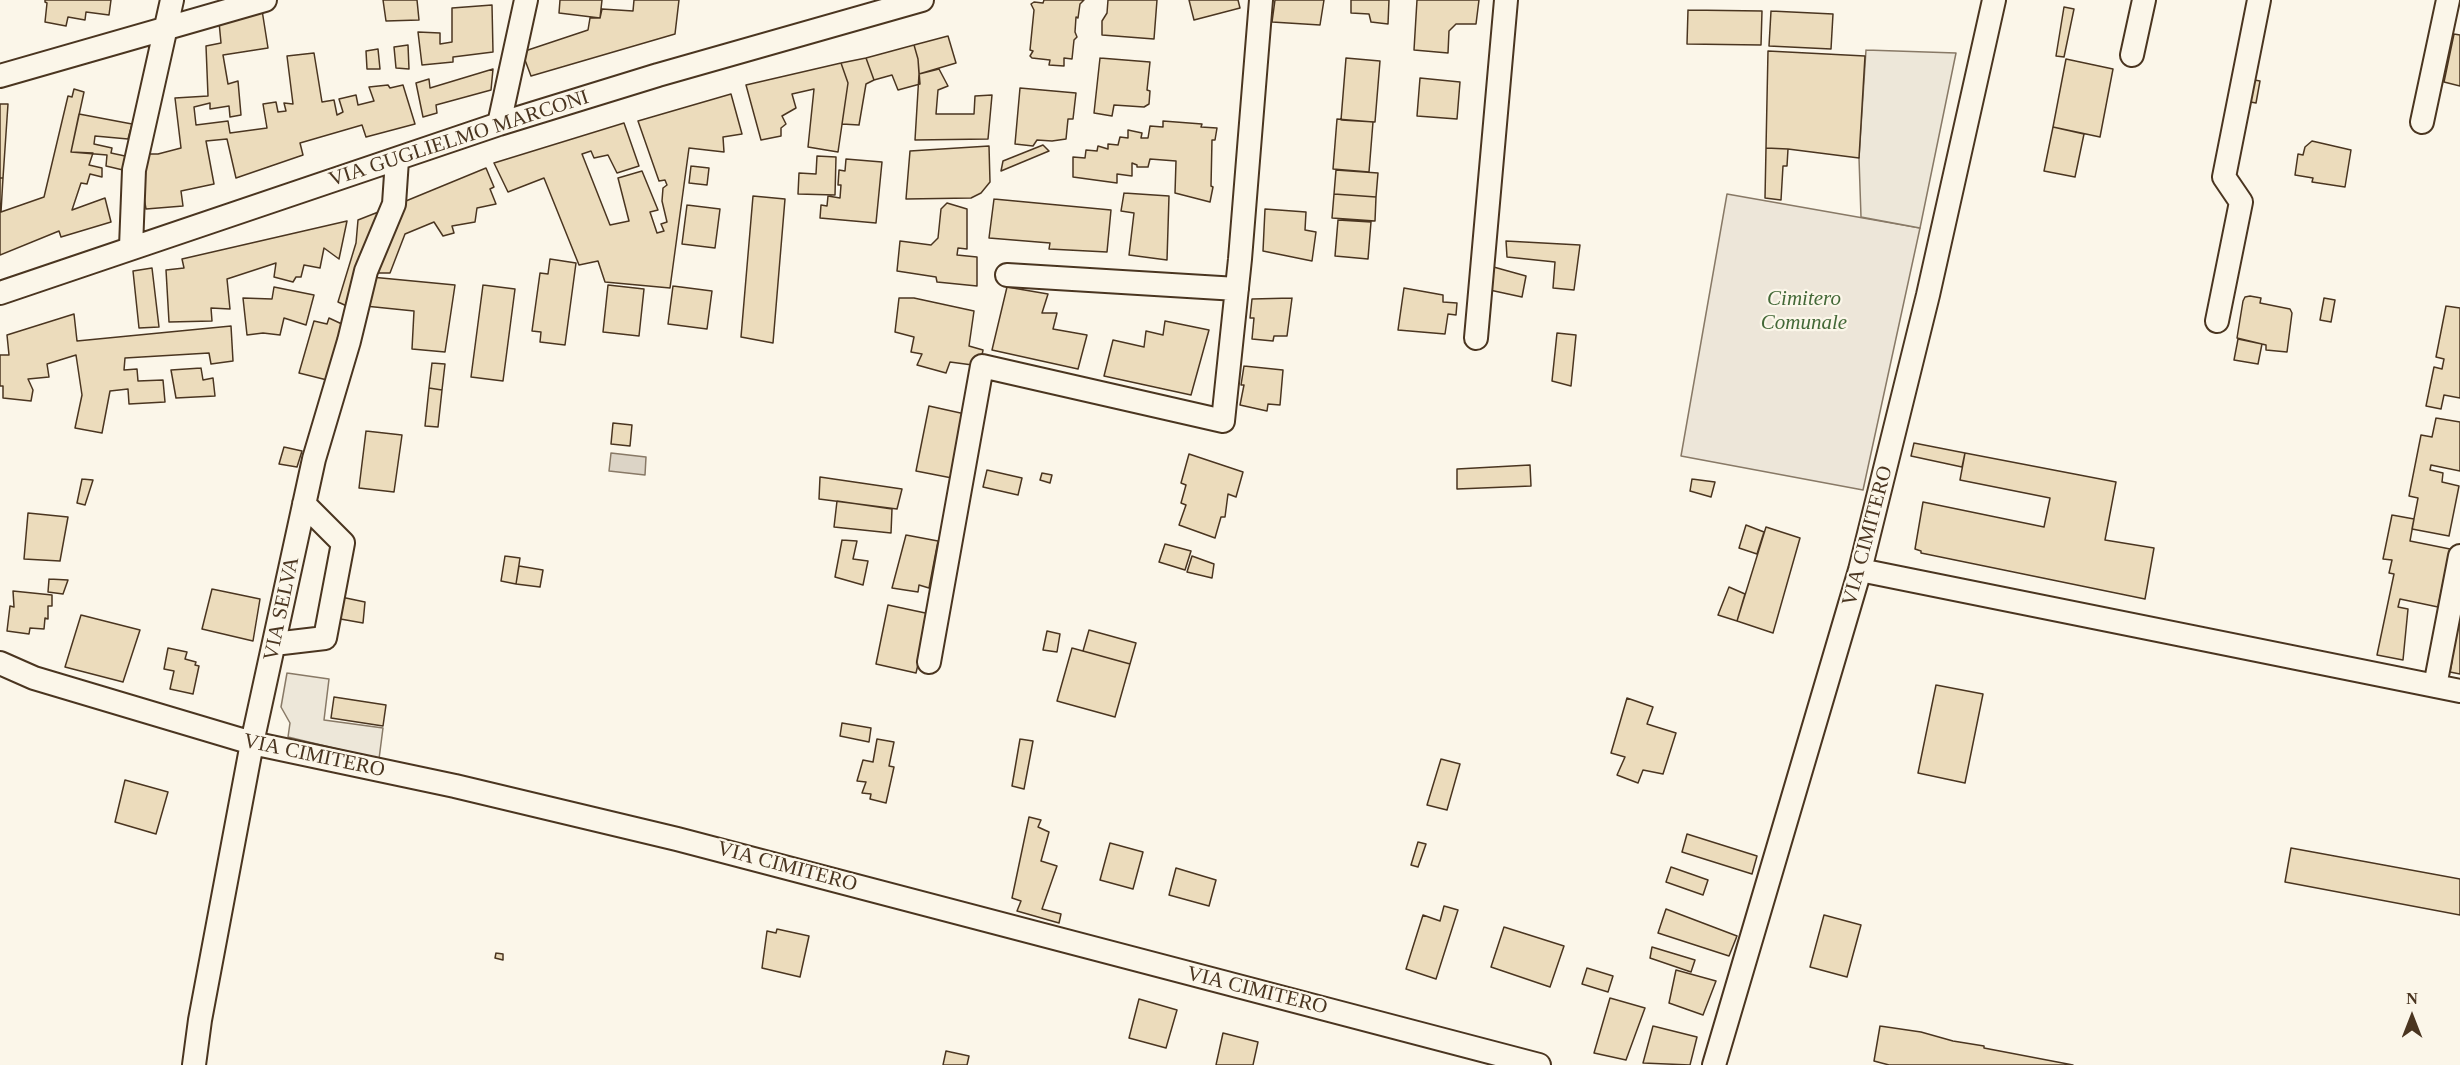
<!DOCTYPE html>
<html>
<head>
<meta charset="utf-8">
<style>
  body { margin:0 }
  #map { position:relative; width:2460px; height:1065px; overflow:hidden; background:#fbf6e9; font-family:"Times New Roman",serif }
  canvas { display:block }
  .north { position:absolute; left:2382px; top:987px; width:60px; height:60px; -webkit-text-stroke:4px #fbf6e9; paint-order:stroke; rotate:0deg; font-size:16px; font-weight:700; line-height:24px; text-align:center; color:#4a3520 }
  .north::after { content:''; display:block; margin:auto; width:21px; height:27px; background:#4a3520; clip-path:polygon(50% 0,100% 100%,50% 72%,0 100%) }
</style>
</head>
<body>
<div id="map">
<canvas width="2460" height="1065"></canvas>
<div class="north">N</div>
</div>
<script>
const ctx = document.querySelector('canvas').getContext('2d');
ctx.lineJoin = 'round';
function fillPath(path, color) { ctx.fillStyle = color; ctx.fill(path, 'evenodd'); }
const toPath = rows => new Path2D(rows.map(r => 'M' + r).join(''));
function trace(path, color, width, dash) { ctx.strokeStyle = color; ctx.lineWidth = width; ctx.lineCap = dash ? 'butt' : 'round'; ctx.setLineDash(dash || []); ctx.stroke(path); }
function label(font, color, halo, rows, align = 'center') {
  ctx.font = font + ' "Times New Roman",serif'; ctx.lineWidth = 4.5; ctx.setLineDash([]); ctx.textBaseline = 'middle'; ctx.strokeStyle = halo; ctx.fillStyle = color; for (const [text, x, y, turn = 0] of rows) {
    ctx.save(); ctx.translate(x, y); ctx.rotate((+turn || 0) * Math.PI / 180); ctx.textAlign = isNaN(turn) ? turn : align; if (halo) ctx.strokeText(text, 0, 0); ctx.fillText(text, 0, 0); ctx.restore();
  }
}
const green = toPath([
  [1727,194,1920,228,1863,490,1681,456,1727,194]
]);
fillPath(green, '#ede6d9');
trace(green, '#887966', 1.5);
const parking = toPath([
  [1866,50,1956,53,1920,228,1861,217,1859,158,1866,50],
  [287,673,329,679,324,720,383,728,379,759,288,737,290,723,281,707,287,673]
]);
fillPath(parking, '#ede7d9');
trace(parking, '#887966', 1.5);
const water = toPath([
  [611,453,646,457,645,475,609,471,611,453]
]);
fillPath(water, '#dcd4c6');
trace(water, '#887966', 1.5);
const building = toPath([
  [45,0,111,0,109,15,86,12,85,20,68,17,66,26,45,22,47,3,45,2,45,0],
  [383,0,417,0,419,20,386,21,383,0],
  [560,0,602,0,600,18,559,13,560,0],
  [634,0,679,0,675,34,531,76,522,52,588,30,590,18,600,18,602,9,633,11,634,0],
  [1044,0,1084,0,1080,4,1078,18,1076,17,1075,32,1077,37,1074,40,1072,59,1064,58,1064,66,1049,65,1050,60,1032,58,1030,56,1033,51,1030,50,1034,10,1031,4,1034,2,1043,3,1044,0],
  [1108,0,1157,0,1154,39,1102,35,1102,21,1107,13,1108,0],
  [1189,0,1238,0,1240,8,1194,20,1189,0],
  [1275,0,1324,0,1320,25,1272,22,1275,0],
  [1351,0,1389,0,1388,24,1371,22,1369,14,1351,13,1351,0],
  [1417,0,1479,0,1476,24,1456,24,1449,31,1448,53,1414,50,1417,0],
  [492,5,493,52,453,57,453,62,422,65,418,32,440,33,440,44,452,42,452,8,492,5],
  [2064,7,2074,9,2064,57,2056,56,2064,7],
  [262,10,268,48,223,55,228,84,238,81,241,115,230,117,229,106,210,109,210,103,194,107,196,125,228,121,230,133,267,128,263,104,276,102,278,112,286,111,284,103,293,104,287,56,314,53,322,102,334,100,337,115,343,112,339,99,356,95,358,105,374,101,369,87,388,85,390,88,403,85,415,124,366,137,362,125,300,143,303,155,236,178,227,139,206,141,214,184,181,191,183,206,146,209,139,170,145,154,158,154,181,148,175,98,208,96,206,46,221,43,219,22,262,10],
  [1688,10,1762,11,1761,45,1687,44,1688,10],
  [1771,11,1833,14,1831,49,1769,46,1771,11],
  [2454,34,2460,35,2460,86,2444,82,2454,34],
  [948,36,956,63,919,74,918,59,914,45,948,36],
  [408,45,409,69,396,68,394,47,408,45],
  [914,45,918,59,920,84,898,90,892,75,874,80,866,58,914,45],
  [378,49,380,69,367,69,366,51,378,49],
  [1768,51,1865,56,1859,158,1788,149,1766,148,1768,51],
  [866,58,874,80,866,84,859,125,842,124,848,83,841,63,866,58],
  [1100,58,1150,62,1147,90,1150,91,1149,104,1144,107,1114,105,1112,116,1094,113,1100,58],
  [1346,58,1380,61,1375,122,1341,120,1346,58],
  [2066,59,2113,69,2100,137,2053,127,2066,59],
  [841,63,848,83,838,152,808,147,814,89,792,94,796,108,782,116,786,124,781,128,781,136,761,140,746,85,841,63],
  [493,69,491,90,436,105,437,113,423,117,416,83,429,79,430,88,493,69],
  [939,69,948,86,938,90,936,114,974,114,975,96,992,95,988,139,915,140,919,74,939,69],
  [1420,78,1460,82,1457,119,1417,116,1420,78],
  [2249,79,2260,81,2256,103,2245,101,2249,79],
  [1020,88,1076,93,1073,119,1068,119,1066,139,1052,141,1037,140,1033,146,1015,144,1020,88],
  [74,89,84,92,71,152,93,153,89,165,102,168,102,177,90,174,87,184,81,183,72,210,105,198,111,222,61,237,59,231,0,255,0,178,3,178,1,212,44,197,68,96,72,97,74,89],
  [731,94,742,134,723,137,724,152,689,148,670,288,605,282,598,261,579,265,544,178,508,192,494,163,624,123,639,166,617,173,608,155,594,158,591,151,582,154,610,225,629,221,618,178,642,171,658,210,650,212,657,233,664,231,661,224,667,222,662,201,663,188,667,185,665,180,659,181,638,121,731,94],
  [0,104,8,104,3,178,0,178,0,104],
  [79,114,132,124,128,139,95,136,94,144,112,148,111,153,125,156,123,170,106,166,107,155,71,152,79,114],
  [1337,119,1373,122,1369,172,1333,169,1337,119],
  [1163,121,1202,124,1201,127,1217,128,1215,140,1212,140,1211,186,1213,187,1210,202,1175,193,1176,161,1150,159,1148,167,1137,167,1137,165,1132,163,1132,176,1117,174,1117,183,1073,177,1073,157,1085,158,1086,150,1097,151,1098,146,1108,149,1108,144,1118,145,1120,137,1128,138,1128,130,1142,133,1141,138,1148,138,1150,126,1163,127,1163,121],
  [2053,127,2084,134,2075,177,2044,171,2053,127],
  [2312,141,2351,150,2345,187,2312,182,2313,178,2295,175,2298,154,2303,155,2305,147,2312,141],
  [1043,145,1049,151,1001,171,1003,161,1043,145],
  [989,146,990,182,981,193,971,198,906,199,910,151,989,146],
  [1766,148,1788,149,1787,166,1783,166,1781,200,1765,198,1766,148],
  [817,156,836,157,835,195,798,194,799,173,816,174,817,156],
  [846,159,882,162,876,223,820,218,821,205,827,206,828,196,840,198,841,185,838,185,839,170,845,171,846,159],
  [691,166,709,168,707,185,689,183,691,166],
  [486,168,494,187,490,189,496,204,477,208,475,222,452,226,454,233,443,236,434,222,405,234,390,273,373,273,401,203,486,168],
  [1336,170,1378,173,1376,197,1334,194,1336,170],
  [1124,193,1169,196,1167,260,1129,255,1134,213,1121,211,1124,193],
  [1334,194,1376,197,1375,221,1332,218,1334,194],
  [753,196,785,199,773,343,741,337,753,196],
  [994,199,1111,210,1107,252,1049,249,1050,243,989,238,994,199],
  [947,203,967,209,967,249,958,248,957,255,977,257,977,286,937,282,936,277,897,271,900,241,931,245,938,238,941,209,947,203],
  [687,205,720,209,715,248,682,244,687,205],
  [386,209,349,307,338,302,356,243,358,220,386,209],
  [1265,209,1306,212,1305,230,1316,232,1312,261,1263,251,1265,209],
  [1338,220,1371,222,1368,259,1335,256,1338,220],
  [347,221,339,259,324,248,320,268,304,265,301,277,296,277,293,282,274,277,276,263,227,279,230,309,211,308,212,321,169,322,166,270,184,268,182,259,347,221],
  [1506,241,1580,245,1574,290,1553,288,1555,262,1507,257,1506,241],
  [550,259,576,263,565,345,540,342,541,332,532,331,540,273,548,274,550,259],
  [1490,266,1526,276,1522,297,1485,289,1490,266],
  [152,268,159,327,139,328,133,271,152,268],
  [371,277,455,285,445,352,412,349,414,311,365,306,371,277],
  [483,285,515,289,503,381,471,377,483,285],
  [608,285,644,289,639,336,603,332,608,285],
  [673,286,712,291,707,329,668,324,673,286],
  [274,287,314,295,306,325,284,318,280,335,263,333,247,335,243,298,272,299,274,287],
  [1007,287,1048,294,1042,313,1057,313,1053,329,1087,335,1078,369,992,350,1007,287],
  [1404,288,1443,295,1443,302,1457,303,1456,315,1448,314,1445,334,1398,330,1404,288],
  [2250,296,2261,298,2260,303,2290,309,2292,313,2287,352,2266,350,2266,345,2237,338,2243,301,2245,297,2250,296],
  [899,298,914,298,974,311,969,346,983,350,980,366,950,362,946,373,917,365,922,354,911,352,914,337,895,332,899,298],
  [1292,298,1287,336,1274,336,1273,341,1252,339,1254,318,1250,318,1252,299,1292,298],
  [2324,298,2335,300,2331,322,2320,320,2324,298],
  [2446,306,2460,308,2460,398,2444,395,2441,409,2426,406,2434,367,2442,369,2444,359,2436,357,2446,306],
  [74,314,77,341,231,326,233,361,211,364,209,353,125,358,124,370,137,369,138,381,163,380,165,402,129,404,128,389,110,391,102,433,75,428,82,395,76,355,47,364,49,377,28,379,33,390,31,401,3,398,3,386,0,386,0,355,9,355,7,335,74,314],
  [329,318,344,325,327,380,299,373,314,321,327,324,329,318],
  [1165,321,1209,330,1191,395,1104,376,1113,340,1144,347,1146,331,1163,335,1165,321],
  [1557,333,1576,335,1571,386,1552,381,1557,333],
  [2238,339,2262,344,2258,364,2234,360,2238,339],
  [432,363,445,364,442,390,429,388,432,363],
  [1244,366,1283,370,1280,405,1268,404,1267,411,1240,405,1244,385,1241,385,1244,366],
  [201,368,203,380,213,378,215,396,176,398,171,370,201,368],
  [429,388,442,390,438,427,425,426,429,388],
  [929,406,965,414,952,478,916,471,929,406],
  [2436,418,2460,422,2460,471,2431,465,2430,470,2443,473,2442,482,2459,486,2449,536,2412,529,2418,498,2409,496,2421,435,2432,437,2436,418],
  [613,423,632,425,630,446,611,444,613,423],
  [366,431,402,435,394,492,359,488,366,431],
  [1914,443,1965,453,1962,467,1911,456,1914,443],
  [284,447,302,451,297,467,279,464,284,447],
  [1965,453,2116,482,2105,540,2154,548,2145,599,1921,553,1921,551,1915,549,1923,502,2044,527,2050,498,1960,480,1965,453],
  [1189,454,1243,472,1236,497,1228,494,1225,517,1221,517,1215,538,1179,525,1186,505,1181,503,1186,485,1181,483,1189,454],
  [1530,465,1531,486,1457,489,1457,469,1530,465],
  [987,470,1022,478,1018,495,983,487,987,470],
  [1042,473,1052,475,1050,483,1040,480,1042,473],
  [820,477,902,489,897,509,819,499,820,477],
  [82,479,93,480,85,505,77,503,82,479],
  [1692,479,1715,482,1711,497,1690,491,1692,479],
  [837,501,892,509,891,533,834,527,837,501],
  [28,513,68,517,60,561,24,559,28,513],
  [2392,515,2414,519,2410,541,2450,549,2438,607,2400,599,2398,607,2408,609,2403,660,2377,655,2394,574,2389,573,2392,560,2383,559,2392,515],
  [1746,525,1764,532,1757,554,1739,548,1746,525],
  [1766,527,1800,538,1773,633,1737,621,1766,527],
  [906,535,938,541,929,588,919,585,918,592,892,588,906,535],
  [842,540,857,541,853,559,868,561,863,585,835,577,842,540],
  [1165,544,1191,551,1185,570,1159,562,1165,544],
  [505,556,520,558,516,584,501,581,505,556],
  [1192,556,1214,564,1212,578,1187,572,1192,556],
  [519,566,543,570,540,587,516,584,519,566],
  [49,579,68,580,63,594,48,592,49,579],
  [1729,587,1745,594,1737,621,1718,615,1729,587],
  [212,589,260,599,253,641,202,629,212,589],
  [13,591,52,595,52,606,48,606,48,619,45,618,44,629,30,628,29,634,7,631,10,606,14,607,13,591],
  [322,593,365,602,363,623,318,615,322,593],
  [888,605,930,614,916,673,876,664,888,605],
  [2460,613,2460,674,2450,672,2452,661,2450,660,2460,613],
  [81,615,140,630,123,682,65,667,81,615],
  [1089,630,1136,643,1130,664,1083,651,1089,630],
  [1047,631,1060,634,1057,652,1043,650,1047,631],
  [168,648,187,652,185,659,196,662,195,665,199,666,193,694,170,689,174,671,164,669,168,648],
  [1072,648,1130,664,1115,717,1057,701,1072,648],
  [1936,685,1983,694,1965,783,1918,773,1936,685],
  [334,697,386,705,383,726,331,718,334,697],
  [1627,698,1653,707,1647,724,1676,733,1663,774,1643,770,1638,783,1617,775,1625,757,1611,753,1627,698],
  [842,723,871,728,869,742,840,736,842,723],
  [877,739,894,742,889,766,894,767,886,803,870,799,871,794,862,793,866,782,857,781,863,760,873,762,877,739],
  [1020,739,1033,741,1024,789,1012,786,1020,739],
  [1441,759,1460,764,1447,810,1427,805,1441,759],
  [125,780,168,792,156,834,115,822,125,780],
  [1029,817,1041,820,1038,827,1049,832,1041,861,1057,866,1042,909,1061,914,1059,923,1017,911,1021,901,1012,898,1029,817],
  [1687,834,1757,856,1752,874,1682,852,1687,834],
  [1418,842,1426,844,1418,867,1411,865,1418,842],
  [1110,843,1143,852,1133,889,1100,880,1110,843],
  [2291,848,2460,879,2460,915,2285,882,2291,848],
  [1671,867,1708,880,1703,895,1666,882,1671,867],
  [1176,868,1216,880,1209,906,1169,895,1176,868],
  [1444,906,1458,910,1436,979,1406,969,1423,915,1440,921,1444,906],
  [1666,909,1737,936,1729,956,1658,933,1666,909],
  [1824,915,1861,925,1847,977,1810,967,1824,915],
  [1504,927,1564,946,1550,987,1491,967,1504,927],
  [777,929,809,936,800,977,762,968,767,931,776,933,777,929],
  [1652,947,1695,960,1691,972,1650,958,1652,947],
  [496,953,503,954,503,960,495,958,496,953],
  [1587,968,1613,976,1608,992,1582,984,1587,968],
  [1676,970,1716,981,1703,1015,1669,1003,1676,970],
  [1610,998,1645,1008,1626,1060,1594,1053,1610,998],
  [1139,999,1177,1010,1166,1048,1129,1038,1139,999],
  [1653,1026,1697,1037,1690,1065,1643,1063,1653,1026],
  [1880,1026,1921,1032,1953,1041,1984,1046,1984,1048,2073,1065,1889,1065,1874,1061,1880,1026],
  [1223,1033,1258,1042,1253,1065,1216,1065,1223,1033],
  [946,1051,969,1056,967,1065,943,1065,946,1051]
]);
fillPath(building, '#ecdcbc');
trace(building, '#4a3520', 1.5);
const minor = toPath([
  [2132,55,2144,0],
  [0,76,265,0],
  [2422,122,2448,0],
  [499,124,526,0],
  [131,247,134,170,172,0],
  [1007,275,1237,289],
  [0,293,499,124,658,75,922,0],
  [2217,321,2241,202,2224,177,2259,0],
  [1476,338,1506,0],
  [1860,570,2460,691],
  [274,644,325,638,343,543,304,504],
  [929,662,982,366,1223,421,1240,259,1261,0],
  [0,663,34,678,252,743,455,786,677,839,1539,1065],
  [2435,686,2460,556],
  [194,1065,200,1020,252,743,314,459,349,341,366,271,394,204,397,160],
  [1714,1065,1860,570,1928,295,1994,0]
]);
trace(minor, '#4a3520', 26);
trace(minor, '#fbf6e9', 22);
label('21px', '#4a3520', '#fbf6e9', [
  ["VIA GUGLIELMO MARCONI",459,139,-18],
  ["VIA CIMITERO",1868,536,-75],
  ["VIA SELVA",282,609,-78],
  ["VIA CIMITERO",314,756,12],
  ["VIA CIMITERO",787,867,15],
  ["VIA CIMITERO",1257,991,14]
]);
label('italic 21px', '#436837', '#fbf6e9', [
  ["Cimitero",1804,299],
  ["Comunale",1804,323]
]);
</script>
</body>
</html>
